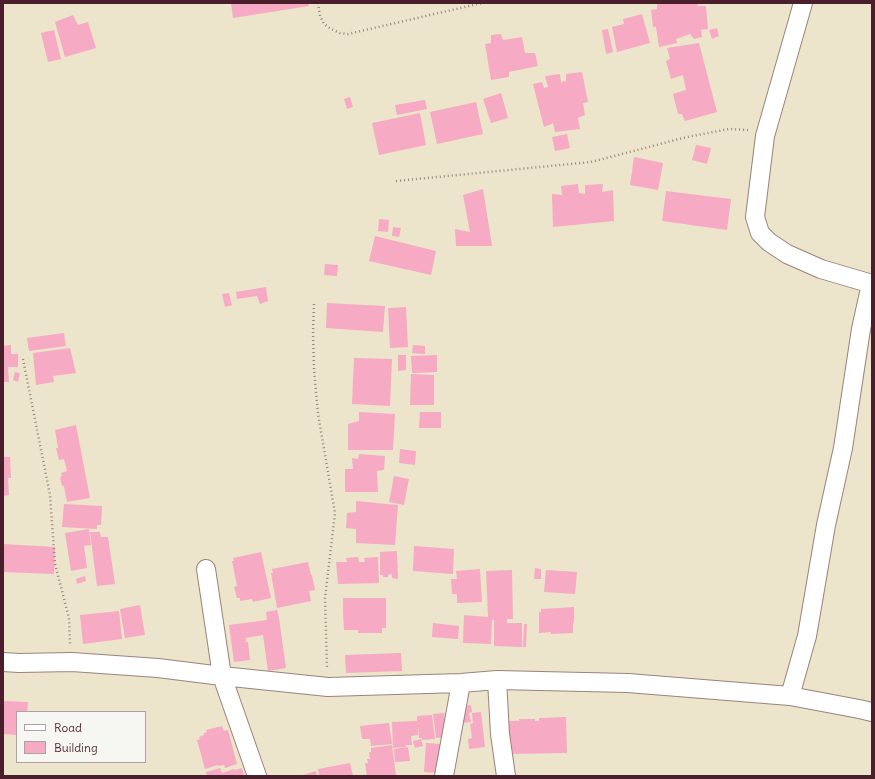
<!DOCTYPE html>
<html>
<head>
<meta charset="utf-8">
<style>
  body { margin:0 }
  #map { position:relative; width:875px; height:779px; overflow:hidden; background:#ece5cb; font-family:Delius,sans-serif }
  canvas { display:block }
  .frame { position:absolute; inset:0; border:4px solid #4a1f2b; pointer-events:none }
  .legend { position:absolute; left:16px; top:711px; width:130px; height:52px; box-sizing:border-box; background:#f6f6f2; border:1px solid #b1a0a2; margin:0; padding:5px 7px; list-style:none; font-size:12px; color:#4a1f2b }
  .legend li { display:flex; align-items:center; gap:8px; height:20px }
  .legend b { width:20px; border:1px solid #b1a0a2 }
</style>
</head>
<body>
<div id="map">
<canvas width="875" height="779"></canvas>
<div class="frame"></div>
<ul class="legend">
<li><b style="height:5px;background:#fff"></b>Road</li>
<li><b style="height:11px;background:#f6aac3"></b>Building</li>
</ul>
</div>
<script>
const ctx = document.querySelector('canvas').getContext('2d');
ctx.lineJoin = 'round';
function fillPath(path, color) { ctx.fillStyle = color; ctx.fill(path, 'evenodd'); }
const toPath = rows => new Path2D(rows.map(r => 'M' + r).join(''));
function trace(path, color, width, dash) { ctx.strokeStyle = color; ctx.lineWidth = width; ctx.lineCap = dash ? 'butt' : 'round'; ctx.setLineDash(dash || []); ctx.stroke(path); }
fillPath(toPath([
  [231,3,308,3,309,6,233,18],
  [657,3,697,3,698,6,706,6,708,29,701,30,702,37,694,39,690,34,676,39,677,43,659,47,656,27,653,27,651,10,657,9],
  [642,14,650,43,617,52,612,27,624,24,623,19],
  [73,15,78,25,88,22,96,48,65,57,55,22],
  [717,28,719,36,712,39,709,30],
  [608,29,613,52,606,54,602,30],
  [54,30,61,59,48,62,41,33],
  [501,34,503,40,522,37,525,53,535,53,538,66,509,72,509,77,491,80,485,44,491,43,491,35],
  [699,43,717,112,685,121,682,114,678,114,673,94,686,90,683,75,671,79,666,61,670,59,667,48],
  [582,72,588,102,583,103,585,115,578,118,580,129,555,132,553,123,544,127,533,84,542,82,544,88,548,87,545,76,560,74,561,82,566,81,566,74],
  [501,93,508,118,491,123,483,99],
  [350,97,353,107,347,109,344,99],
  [425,100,427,109,397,115,395,105],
  [476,102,483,134,437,144,430,112],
  [420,113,426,145,379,155,372,123],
  [567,134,570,148,555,151,552,137],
  [696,145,711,148,707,164,692,160],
  [634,157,663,163,658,190,630,185],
  [578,184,579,193,585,194,585,185,603,184,602,192,613,190,614,221,553,227,552,194,562,195,561,186],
  [483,189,492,246,456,246,455,229,470,232,463,195],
  [666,191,731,199,727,230,662,221],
  [379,219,389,220,388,232,378,231],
  [393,227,401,228,399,237,392,236],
  [375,236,436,251,431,275,369,261],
  [325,264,338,265,337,276,324,275],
  [266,287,268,301,260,304,257,296,237,299,236,292],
  [229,293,232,305,225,307,222,294],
  [327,303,385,306,383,332,326,328],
  [406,307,408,347,390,348,388,308],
  [64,333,66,346,29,351,27,338],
  [11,345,11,354,18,354,18,367,8,367,9,382,3,382,3,346],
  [413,345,425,346,425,354,412,353],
  [70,348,76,373,53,376,54,382,36,385,33,353],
  [398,355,406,355,406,370,398,371],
  [437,355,437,372,412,373,411,356],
  [354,358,392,359,390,406,352,404],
  [15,372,20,373,18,382,13,380],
  [411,374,434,375,434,405,410,405],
  [359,412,395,414,393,450,348,450,348,424,359,421],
  [420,412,441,412,441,428,419,428],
  [76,425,90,498,67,502,64,486,62,486,60,477,62,476,61,473,67,471,64,459,59,460,56,448,58,448,55,430],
  [400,449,416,451,415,465,399,463],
  [359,454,385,456,384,470,377,471,378,492,345,492,345,469,353,469,352,458,358,459],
  [3,457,10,457,11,478,8,478,9,495,3,496],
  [394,476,409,479,404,505,389,502],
  [356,501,398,505,395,545,356,543,356,529,346,528,347,513,356,512],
  [64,504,102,506,101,525,97,525,97,529,62,527],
  [89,529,91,545,84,546,87,568,71,571,65,533],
  [90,532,100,532,101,537,108,537,115,584,97,586],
  [3,544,55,547,54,574,3,572],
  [414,546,454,549,453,574,413,571],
  [397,551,398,579,392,578,392,574,388,575,388,577,383,577,383,575,380,575,380,552],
  [261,552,271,598,253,602,252,599,240,601,240,598,237,598,234,587,237,586,232,561,234,561,233,558],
  [358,557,359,562,365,562,364,558,378,557,379,583,338,584,336,562,347,562,346,558],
  [308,562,311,575,312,575,315,590,309,591,311,601,277,608,271,573,273,573,272,569],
  [535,568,541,569,541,579,534,579],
  [480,569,482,602,457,603,457,594,452,594,451,579,457,579,456,571],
  [512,570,513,619,507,619,507,623,522,623,522,647,494,646,494,620,492,620,491,644,463,643,464,615,488,617,486,571],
  [546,570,577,572,575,594,544,592],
  [85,576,86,581,77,584,76,579],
  [343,598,386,598,386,628,382,628,382,633,358,633,358,630,344,630,343,612],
  [140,605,145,635,125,638,120,609],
  [574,607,574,622,573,622,573,633,551,634,551,632,539,633,539,612,541,612,541,609],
  [277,610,279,618,270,619,279,618,286,668,268,671,263,635,246,638,246,642,248,642,250,660,234,662,229,625,267,620,266,612],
  [119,611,122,639,83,644,80,615],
  [433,623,459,626,458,639,432,637],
  [524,624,527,624,526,647,523,647],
  [401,653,402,671,346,673,345,655],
  [3,701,28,702,27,712,17,712,17,735,3,734],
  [471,705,472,712,469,713,471,722,463,723,461,706],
  [481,712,485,747,469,749,468,739,472,738,470,724,473,723,472,713],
  [444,713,447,737,436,738,433,714],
  [432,715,435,739,422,740,422,738,419,738,418,725,418,735,411,736,412,745,406,745,406,747,393,748,392,722,417,721,417,716],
  [566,717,567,753,509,754,507,721,519,721,519,719,535,719,535,721,539,721,539,718],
  [389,723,392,744,371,746,370,739,362,739,360,726],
  [222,726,224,731,228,730,237,764,225,768,224,765,218,766,218,765,205,769,197,740,200,739,199,737,204,735,204,733,207,732,206,730],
  [421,739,423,746,415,748,413,741],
  [426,743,441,744,439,773,424,772],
  [392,745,396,776,367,776,365,763,368,763,367,759,370,759,369,752,371,752,371,748],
  [408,747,410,761,395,762,394,749],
  [350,763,353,776,319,776,318,769],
  [220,768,222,773,234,769,235,770,242,768,244,776,207,776,206,772],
  [316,771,317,776,300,776]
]), '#f6aac3');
const minor = toPath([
  [803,3,765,136,755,217,760,233,769,242,787,254,821,269,872,284],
  [206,569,222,676,257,776],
  [3,662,19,663,72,662,158,668,222,676,328,687,461,683,497,680,628,683,790,696,859,709,872,712],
  [497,680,500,734,506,776],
  [790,696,807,636,826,525,843,448,861,329,871,284],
  [444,776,461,683]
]);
trace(minor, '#9b827b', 20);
trace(toPath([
  [318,3,320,16,324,24,331,29,340,33,348,34,482,3],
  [396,181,591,162,687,137,729,129,748,130],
  [314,304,313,333,314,369,318,414,335,513,325,598,327,669],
  [23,359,50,495,55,564,69,618,70,644]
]), '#9b827b', 2.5, [1, 3]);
trace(minor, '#fff', 18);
</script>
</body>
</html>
